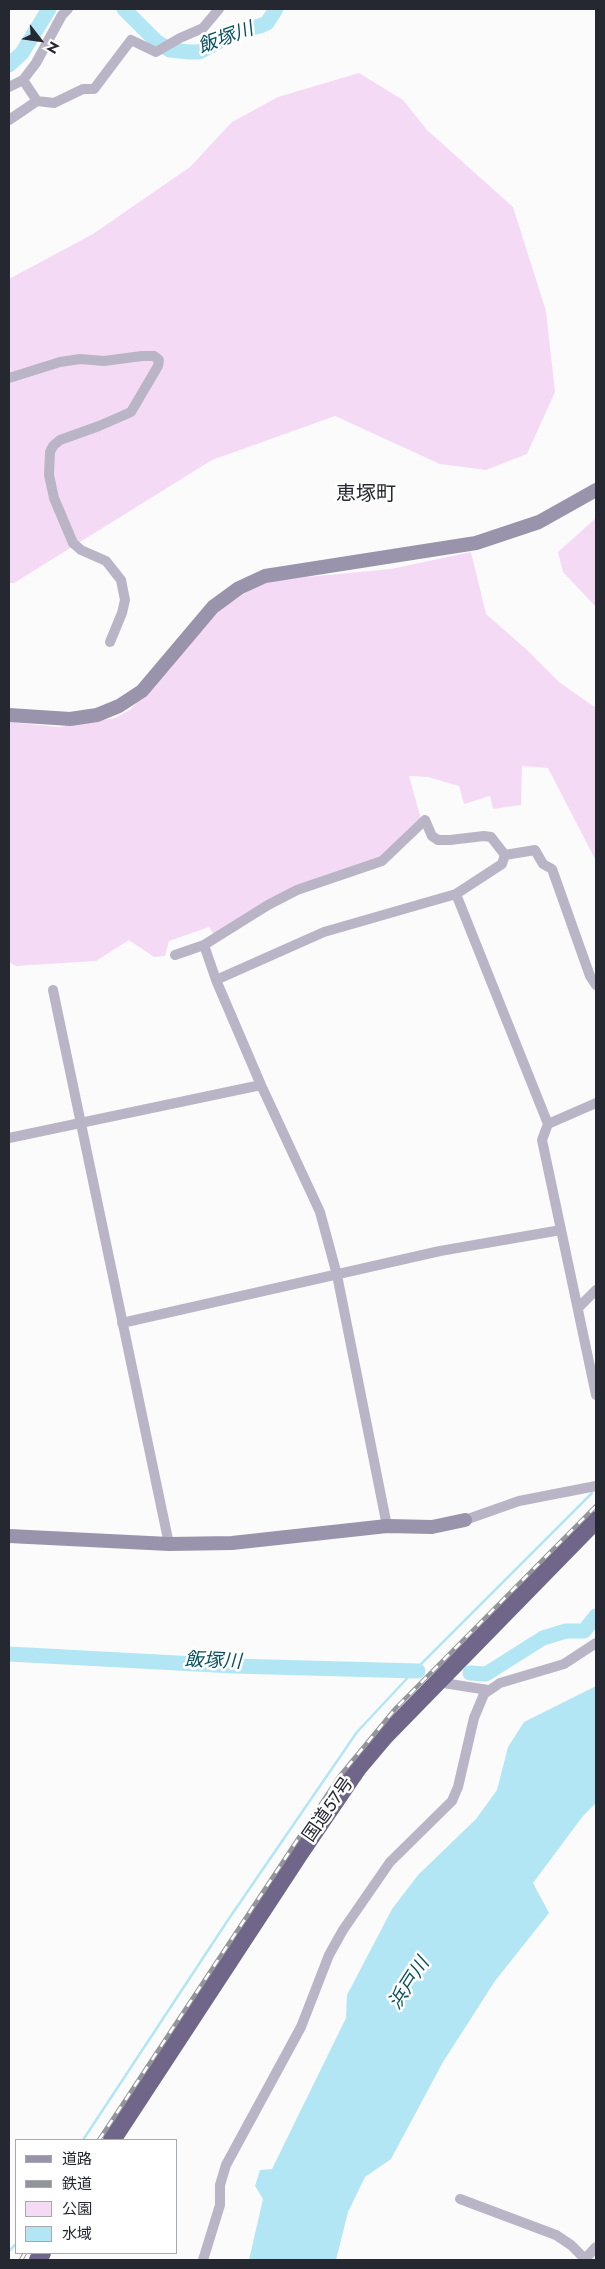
<!DOCTYPE html>
<html>
<head>
<meta charset="utf-8">
<style>
  body { margin:0 }
  #map { position:relative; width:605px; height:2269px; overflow:hidden; background:#fbfbfb; font-family:Jost,"Noto Sans JP",sans-serif }
  canvas { display:block }
  .frame { position:absolute; inset:0; border:10px solid #252831; pointer-events:none }
  .legend { position:absolute; left:15px; top:2139px; width:162px; height:115px; box-sizing:border-box; background:#fff; border:1px solid #a8a9ad; margin:0; padding:6px 9px; list-style:none; font-size:15px; color:#252831 }
  .legend li { display:flex; align-items:center; gap:10px; height:25px }
  .legend b { width:25px; border:1px solid #a8a9ad }
  .north { position:absolute; left:15px; top:15px; width:50px; height:50px; -webkit-text-stroke:4px #fff; paint-order:stroke; rotate:120deg; font-size:14px; font-weight:700; line-height:20px; text-align:center; color:#252831 }
  .north::after { content:''; display:block; margin:auto; width:18px; height:22px; background:#252831; clip-path:polygon(50% 0,100% 100%,50% 72%,0 100%) }
</style>
</head>
<body>
<div id="map">
<canvas width="605" height="2269"></canvas>
<div class="frame"></div>
<ul class="legend">
<li><b style="height:6px;background:#9a93ac"></b>道路</li>
<li><b style="height:6px;background:#94959a"></b>鉄道</li>
<li><b style="height:14px;background:#f5daf6"></b>公園</li>
<li><b style="height:14px;background:#b3e6f4"></b>水域</li>
</ul>
<div class="north">N</div>
</div>
<script>
const ctx = document.querySelector('canvas').getContext('2d');
ctx.lineJoin = 'round';
function fillPath(path, color) { ctx.fillStyle = color; ctx.fill(path, 'evenodd'); }
const toPath = rows => new Path2D(rows.map(r => 'M' + r).join(''));
function trace(path, color, width, dash) { ctx.strokeStyle = color; ctx.lineWidth = width; ctx.lineCap = dash ? 'butt' : 'round'; ctx.setLineDash(dash || []); ctx.stroke(path); }
function label(font, color, halo, rows, align = 'center') {
  ctx.font = font + ' Jost,"Noto Sans JP",sans-serif'; ctx.lineWidth = 5; ctx.setLineDash([]); ctx.textBaseline = 'middle'; ctx.strokeStyle = halo; ctx.fillStyle = color; for (const [text, x, y, turn = 0] of rows) {
    ctx.save(); ctx.translate(x, y); ctx.rotate((+turn || 0) * Math.PI / 180); ctx.textAlign = isNaN(turn) ? turn : align; if (halo) ctx.strokeText(text, 0, 0); ctx.fillText(text, 0, 0); ctx.restore();
  }
}
fillPath(toPath([
  [359,73,403,100,427,130,513,207,546,311,555,392,527,454,486,470,440,464,335,416,212,460,14,583,9,583,9,279,93,234,190,167,232,122,278,97],
  [596,518,596,607,563,572,558,552],
  [471,552,486,614,527,650,559,682,596,708,596,861,548,768,522,766,521,805,493,809,490,796,464,804,459,786,428,777,409,776,421,819,380,859,361,865,214,935,209,927,169,941,165,956,154,957,129,940,96,961,16,966,9,962,9,722,59,727,115,718,130,710,221,609,264,581,391,569]
]), '#f5daf6');
fillPath(toPath([
  [596,1686,596,1803,583,1816,533,1883,549,1913,495,1981,443,2062,391,2159,365,2177,348,2212,336,2260,249,2260,263,2199,255,2186,260,2170,272,2169,346,2018,347,1995,392,1909,418,1875,476,1819,497,1790,508,1747,524,1722]
]), '#b3e6f4');
trace(toPath([
  [83,2140,228,1920,357,1732,414,1671,592,1493],
  [9,2251,16,2244]
]), '#b3e6f4', 2.5);
trace(toPath([
  [124,9,157,42,170,50,189,52,199,52,239,31,260,26,267,23,276,9],
  [9,65,22,53,49,9],
  [9,1654,233,1666,418,1671],
  [470,1673,486,1674,543,1638,566,1631,584,1631,596,1616]
]), '#b3e6f4', 15);
trace(toPath([
  [23,80,37,101],
  [9,87,23,80,36,63,62,15,68,9],
  [9,120,37,101,54,103,83,89,94,89,131,40,156,52,180,38,203,28,219,9],
  [9,378,60,362,80,359,104,361,142,356,154,356,159,360,158,366,131,412,99,426,60,440,53,446,50,452,49,475,54,498,73,543,81,550,106,561,121,580,125,600,122,613,110,642],
  [505,855,535,850,543,864,552,869,590,976,596,985],
  [456,894,548,1124,542,1140,596,1395],
  [204,945,268,905,297,890,382,861,425,820,432,836,438,840,450,840,484,836,491,837,505,855],
  [175,955,204,945,216,980,261,1085,320,1212,337,1275,387,1526],
  [216,980,324,932,456,894,502,864,505,855],
  [53,990,169,1544],
  [548,1124,596,1103],
  [9,1138,261,1085],
  [579,1307,596,1290],
  [122,1323,440,1251,561,1230],
  [465,1520,519,1501,596,1486],
  [437,1682,488,1690],
  [460,2199,556,2235,571,2245,585,2259,596,2247],
  [203,2260,220,2205,220,2185,226,2165,301,2027,329,1955,343,1930,390,1862,452,1801,458,1787,474,1718,484,1694,500,1683,564,1664,596,1643]
]), '#b9b5c6', 10);
trace(toPath([
  [9,715,70,719,97,715,119,706,142,691,213,607,239,588,265,576,476,543,539,522,596,490],
  [9,1536,169,1544,232,1543,387,1526,432,1527,465,1520]
]), '#9a93ac', 14);
trace(toPath([
  [112,2140,300,1853,358,1768,385,1736,596,1520],
  [38,2260,42,2253]
]), '#706689', 18);
const rail = toPath([
  [99,2140,339,1777,396,1708,596,1506],
  [21,2260,25,2253]
]);
trace(rail, '#94959a', 4.5);
trace(rail, '#fff', 2.5, [8]);
label('18px', '#252831', '#fff', [
  ["国道57号",329,1810,-55]
]);
label('italic 19px', '#085160', '#fff', [
  ["飯塚川",226,39,-20],
  ["飯塚川",213,1662,2],
  ["浜戸川",410,1984,-57]
]);
label('20px', '#252831', '#fff', [
  ["恵塚町",366,495]
]);
</script>
</body>
</html>
